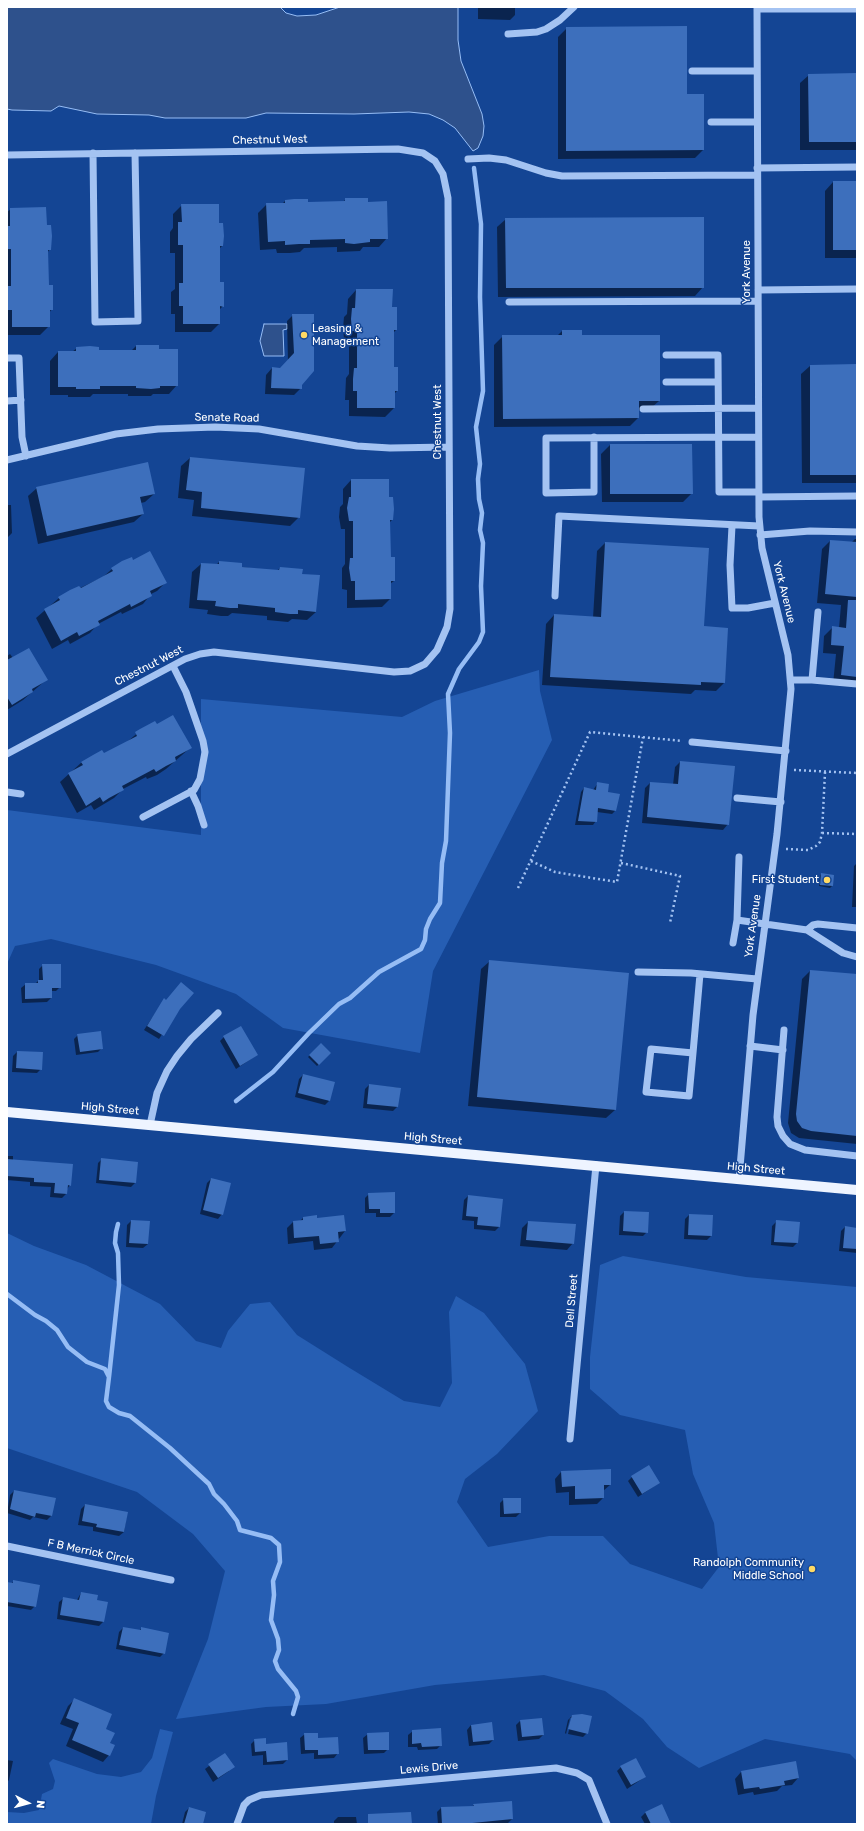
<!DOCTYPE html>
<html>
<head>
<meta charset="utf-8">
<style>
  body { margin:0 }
  #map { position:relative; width:864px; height:1831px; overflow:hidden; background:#144594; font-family:Rubik,sans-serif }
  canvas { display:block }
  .frame { position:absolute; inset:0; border:8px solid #fff; pointer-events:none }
  .north { position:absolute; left:8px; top:1783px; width:40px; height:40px; -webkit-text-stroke:3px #144594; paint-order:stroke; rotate:96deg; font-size:11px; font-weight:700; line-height:16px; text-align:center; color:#fff }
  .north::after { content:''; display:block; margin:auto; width:14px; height:18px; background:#fff; clip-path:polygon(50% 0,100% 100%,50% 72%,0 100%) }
</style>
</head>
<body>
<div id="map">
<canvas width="864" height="1831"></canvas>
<div class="frame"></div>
<div class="north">N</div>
</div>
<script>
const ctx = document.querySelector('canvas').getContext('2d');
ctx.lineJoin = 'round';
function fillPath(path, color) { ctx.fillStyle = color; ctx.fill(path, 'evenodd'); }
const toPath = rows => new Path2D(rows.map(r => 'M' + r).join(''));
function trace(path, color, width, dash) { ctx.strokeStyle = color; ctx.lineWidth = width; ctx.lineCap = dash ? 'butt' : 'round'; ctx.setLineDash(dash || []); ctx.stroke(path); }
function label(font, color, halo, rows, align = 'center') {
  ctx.font = font + ' Rubik,sans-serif'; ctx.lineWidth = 3; ctx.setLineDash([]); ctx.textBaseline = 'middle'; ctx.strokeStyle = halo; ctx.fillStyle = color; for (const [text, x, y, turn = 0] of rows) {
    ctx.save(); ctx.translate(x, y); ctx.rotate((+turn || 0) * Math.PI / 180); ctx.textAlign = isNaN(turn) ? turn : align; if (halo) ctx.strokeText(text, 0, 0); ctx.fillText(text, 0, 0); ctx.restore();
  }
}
fillPath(toPath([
  [539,670,540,691,552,740,433,971,420,1053,283,1028,236,994,156,965,51,939,15,946,7,964,7,810,201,835,201,699,402,717,435,701],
  [7,1233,34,1246,86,1265,160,1304,196,1341,221,1348,228,1331,250,1304,270,1302,297,1335,348,1367,404,1401,440,1407,452,1383,449,1312,456,1296,484,1313,525,1364,538,1411,497,1454,465,1479,457,1502,488,1547,549,1536,603,1536,630,1564,702,1589,719,1567,714,1523,693,1474,685,1430,620,1415,590,1389,590,1357,600,1265,623,1256,746,1277,857,1287,857,1761,850,1754,765,1739,699,1768,667,1747,643,1719,605,1691,544,1675,435,1685,326,1704,266,1707,176,1719,208,1639,225,1571,193,1534,137,1492,7,1448],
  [160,1729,173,1732,156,1796,151,1824,7,1824,7,1812,24,1813,39,1810,42,1794,53,1789,55,1781,49,1763,53,1759,97,1774,121,1777,141,1772,152,1758]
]), '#265eb3');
const water = toPath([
  [7,7,280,7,286,13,297,16,316,15,340,7,458,7,458,40,461,61,482,114,484,126,483,136,478,148,473,151,455,128,443,120,429,114,409,112,354,114,266,113,246,118,165,118,149,115,97,114,59,106,51,111,12,110,7,109,7,7],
  [264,324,287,324,287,329,283,330,284,356,264,356,260,341,264,324]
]);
fillPath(water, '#2e518c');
trace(water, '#96bdf5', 1);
fillPath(toPath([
  [478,7,515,7,515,15,510,20,478,19],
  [567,28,686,95,703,150,695,158,558,159,558,37],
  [857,74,857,150,800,150,800,83,809,75],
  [833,182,857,182,857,258,825,258,825,191],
  [346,199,367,203,387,238,379,247,363,247,360,251,337,252,337,247,304,248,300,252,290,253,277,253,276,249,260,250,258,213,267,204,282,204,285,201,307,203,343,202],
  [182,205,218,224,222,246,219,249,219,283,223,306,219,310,219,324,211,332,175,332,175,314,171,314,171,292,175,289,175,253,170,253,170,232,173,228,173,214],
  [11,209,46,226,50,249,47,253,48,286,52,309,49,313,49,326,40,335,7,335,7,212],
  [506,219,703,287,695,296,498,297,497,227],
  [356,290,391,308,396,322,396,330,393,333,393,368,397,391,394,394,394,408,385,417,349,416,349,400,345,400,346,378,349,374,349,339,344,339,343,328,344,317,347,314,348,299],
  [293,315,301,388,294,395,265,394,266,375,272,368,280,369,288,361,287,321],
  [562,331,581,336,659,401,650,409,638,410,638,418,630,426,494,427,494,345,503,336,557,336],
  [136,346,158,350,177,385,169,394,153,394,151,396,128,396,128,394,93,394,90,397,68,397,68,395,50,395,50,361,58,352,72,352,77,348,98,351,131,351],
  [857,365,857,483,802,483,801,374,810,366],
  [610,445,691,445,692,493,683,502,602,502,601,454],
  [190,458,299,517,290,526,192,516,194,500,178,498,181,466],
  [351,480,388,498,392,520,389,523,390,558,394,581,390,584,390,599,382,607,347,608,347,590,342,589,342,568,345,564,345,529,341,529,339,517,340,507,343,504,343,489],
  [37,488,154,494,145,502,141,503,143,514,134,522,38,544,28,496],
  [7,505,11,505,12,533,7,538],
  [855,539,857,539,857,686,833,684,836,654,823,653,824,636,833,627,839,628,841,605,817,603,822,549,830,541,851,543],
  [605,543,703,627,724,683,716,691,695,690,691,694,542,685,546,624,554,615,593,618,597,551],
  [132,561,166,582,157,591,151,594,143,604,122,614,121,612,98,624,90,633,70,644,68,640,52,649,36,618,59,598,103,577,112,569],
  [219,562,241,567,277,571,280,568,301,575,316,612,307,620,292,619,288,622,267,620,267,616,232,613,228,616,221,616,207,614,208,610,189,608,192,572,201,564,216,565],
  [10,654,13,658,46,680,23,700,7,710,7,656],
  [157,725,190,748,166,769,157,775,147,779,146,777,123,789,114,798,94,810,91,805,77,813,60,782,82,762,104,755,127,742,141,730],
  [680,762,728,824,723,830,642,823,645,788,650,783,673,785,675,767],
  [598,783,607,793,615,811,612,814,597,812,596,821,593,825,575,825,581,792,584,788,593,790],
  [857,863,857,907,852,907,854,866],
  [821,874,832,886,830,888,819,886,820,876],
  [490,961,615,1110,606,1118,468,1106,481,969],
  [43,965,60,987,56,991,51,991,51,998,47,1002,22,1003,21,988,26,984,35,984,39,980,39,969],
  [810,971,857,975,857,1144,799,1138,791,1133,788,1123,802,979],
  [164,1000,179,1008,159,1039,144,1030],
  [78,1035,102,1048,98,1052,76,1055,74,1039],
  [224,1037,257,1055,236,1069,220,1041],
  [321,1044,330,1053,317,1066,308,1057],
  [17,1052,42,1053,41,1069,37,1073,12,1072,13,1056],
  [303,1075,329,1101,325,1105,295,1097,299,1079],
  [369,1085,399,1088,397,1107,393,1111,363,1108,365,1089],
  [7,1156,13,1156,13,1160,70,1185,67,1189,66,1194,62,1198,50,1197,51,1187,30,1186,30,1182,7,1180],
  [102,1159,135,1183,131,1187,96,1183,98,1163],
  [211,1179,222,1214,218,1219,200,1214,207,1183],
  [369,1194,394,1213,390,1217,376,1217,376,1213,365,1213,365,1198],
  [468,1196,502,1200,499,1227,495,1231,474,1229,474,1221,462,1220,464,1200],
  [624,1212,647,1232,643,1236,619,1235,620,1216],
  [689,1215,711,1236,707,1240,684,1239,685,1219],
  [303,1218,316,1219,345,1231,332,1248,314,1250,313,1241,288,1244,287,1228,293,1222,300,1221],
  [131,1221,148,1244,143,1248,126,1247,127,1225],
  [777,1221,799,1223,797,1243,793,1247,771,1245,772,1226],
  [528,1222,573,1243,567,1250,520,1246,522,1228],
  [845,1227,857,1229,857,1253,839,1251,841,1231],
  [561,1472,610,1485,603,1491,603,1498,597,1504,569,1505,569,1492,556,1493,555,1479],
  [632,1477,659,1483,638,1497,628,1481],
  [14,1491,55,1499,51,1516,47,1520,33,1517,30,1520,7,1513,10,1495],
  [504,1499,520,1513,516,1517,500,1517,500,1503],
  [85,1505,127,1513,124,1532,119,1536,93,1531,93,1527,78,1525,81,1509],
  [14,1581,35,1606,31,1610,7,1606,7,1583,11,1584],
  [81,1593,96,1601,103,1622,99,1626,57,1619,59,1602,64,1598,77,1600],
  [123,1628,139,1631,141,1629,164,1653,160,1657,116,1649,119,1632],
  [74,1700,104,1730,109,1744,109,1755,103,1762,66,1746,73,1729,60,1724,68,1706],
  [572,1716,587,1733,583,1737,568,1734,572,1718,570,1718,566,1734,565,1733,568,1720],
  [520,1721,543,1735,539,1739,518,1741,516,1725],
  [471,1725,493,1740,489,1744,469,1746,467,1730],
  [413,1731,441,1745,437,1749,418,1750,417,1747,408,1747,408,1735],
  [305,1734,317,1739,338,1753,334,1758,314,1759,314,1753,301,1754,300,1738],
  [368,1734,388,1749,384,1753,364,1754,363,1738],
  [255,1740,265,1745,287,1760,283,1764,263,1765,263,1755,252,1756,251,1744],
  [225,1754,229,1771,213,1782,205,1769],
  [7,1760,13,1761,9,1780,7,1782],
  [795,1762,798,1778,792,1785,782,1786,777,1791,754,1795,753,1792,738,1795,735,1779,741,1772],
  [621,1767,645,1777,627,1789,617,1771],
  [474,1805,512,1819,508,1823,492,1824,438,1824,437,1812,441,1808,472,1807],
  [189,1808,202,1824,182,1824,185,1812],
  [646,1812,669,1824,645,1824,641,1817],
  [338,1817,356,1817,357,1824,334,1824,334,1821]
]), '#0007');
trace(toPath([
  [236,1101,273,1072,309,1033,339,1004,350,998,379,972,421,949,425,940,426,929,430,919,440,903,442,863,446,841,450,733,448,694,459,669,479,642,483,632,481,586,483,543,480,530,482,513,479,499,478,479,480,464,476,427,483,391,480,297,481,224,474,168],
  [7,1294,35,1315,46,1321,57,1330,68,1347,87,1362,105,1369,109,1377,106,1401,109,1407,119,1413,130,1416,170,1448,209,1484,214,1494,224,1504,237,1521,240,1530,271,1538,279,1545,280,1562,273,1581,274,1595,271,1620,278,1639,279,1650,275,1661,278,1669,296,1691,298,1697,293,1714],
  [109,1377,119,1285,118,1253,115,1243,116,1232,118,1224]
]), '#96bdf5', 4.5);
fillPath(toPath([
  [687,26,687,94,704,94,704,150,566,151,566,27],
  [857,73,857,142,809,142,808,74],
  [833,181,857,181,857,250,833,250],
  [345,198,368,198,368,202,387,201,388,239,370,239,370,242,354,244,345,243,345,239,310,240,310,244,299,244,285,245,285,241,268,242,266,203,285,203,285,200,294,199,308,199,308,202,345,201],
  [181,204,219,204,219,223,223,223,224,236,223,246,220,246,220,282,224,282,224,307,220,306,220,324,183,324,183,306,179,306,179,283,183,283,183,245,178,245,178,222,182,222],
  [46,207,47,225,51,225,52,236,51,250,48,250,49,285,53,285,53,310,50,310,50,327,12,327,12,310,8,310,8,286,11,286,11,249,7,249,7,226,10,226,10,208],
  [704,217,704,288,506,288,505,218],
  [356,289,393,289,392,307,397,307,397,330,394,330,394,367,398,367,398,391,395,391,395,408,357,408,357,391,353,391,353,379,354,368,357,368,357,331,352,331,351,319,352,308,355,308],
  [292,314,314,314,314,371,302,385,302,389,271,388,272,367,280,368,294,353],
  [562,330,582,330,582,335,660,335,660,401,639,401,639,418,503,419,502,335,562,335],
  [136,345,159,345,159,349,178,349,178,386,160,386,160,388,151,389,136,388,136,386,100,386,100,389,76,389,76,387,58,387,58,351,76,351,76,347,90,346,99,347,99,350,136,350],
  [857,364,857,475,810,475,810,365],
  [610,444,692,444,693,494,610,494],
  [190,457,305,468,300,518,201,508,202,492,186,490],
  [148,462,155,494,140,497,144,514,47,536,36,487],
  [351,479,389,479,389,497,393,497,394,509,393,520,390,520,391,557,395,557,395,581,391,581,391,599,355,600,355,581,351,581,349,568,350,558,353,558,353,521,349,521,347,508,349,497,351,497],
  [830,540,857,542,857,597,825,594],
  [605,542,709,548,704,626,728,628,725,683,701,682,701,685,550,677,554,614,601,617],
  [150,551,167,583,150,591,152,596,131,607,130,604,98,621,100,625,79,636,77,632,61,641,44,609,60,600,58,597,70,590,79,586,81,588,113,571,111,568,122,561,132,557,133,560],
  [219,561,242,563,242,567,279,570,280,567,303,569,302,574,320,575,316,612,298,610,298,614,290,614,275,612,275,608,238,604,238,608,230,608,215,606,216,601,197,600,201,563,219,564],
  [848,600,857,600,857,677,841,675,844,646,831,645,832,626,846,628],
  [29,648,48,680,32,689,33,692,12,705,7,697,7,660],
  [173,715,192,748,175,757,176,761,166,766,156,772,154,769,122,786,124,790,109,798,103,802,100,797,86,806,68,773,83,765,81,762,93,755,102,750,104,753,137,736,135,732,140,729,155,721,157,724],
  [680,761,735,766,729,825,647,817,650,782,678,784],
  [597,782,609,784,608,792,620,794,616,811,598,808,597,822,578,821,584,787,596,790],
  [821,873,834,875,833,886,820,885],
  [489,960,629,973,616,1110,477,1097],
  [42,964,61,964,61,988,52,988,52,998,25,999,25,983,38,983,38,980,43,980],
  [810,970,857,974,857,1136,811,1131,802,1128,797,1121,796,1114],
  [181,982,194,993,180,1009,164,1036,147,1026,164,998,166,1000],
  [241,1026,258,1055,240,1066,223,1036],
  [101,1031,103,1049,80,1052,77,1034],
  [321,1043,331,1053,319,1065,309,1055],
  [17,1051,43,1052,42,1070,16,1068],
  [303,1074,335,1082,330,1101,298,1093],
  [369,1084,401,1088,398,1107,367,1104],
  [101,1158,138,1162,136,1183,99,1180],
  [7,1159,73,1164,71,1186,68,1185,67,1194,54,1193,55,1183,34,1182,34,1178,7,1176],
  [211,1178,231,1183,223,1215,203,1210],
  [395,1192,395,1213,380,1213,380,1209,369,1209,368,1193],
  [468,1195,503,1199,500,1227,477,1225,478,1217,466,1216],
  [624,1211,649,1212,648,1233,623,1231],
  [689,1214,713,1215,712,1236,688,1235],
  [317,1215,317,1218,344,1215,346,1231,338,1232,339,1242,320,1244,319,1236,294,1238,293,1221,303,1220,303,1217],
  [131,1220,150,1221,148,1244,129,1243],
  [776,1220,800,1222,798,1243,774,1242],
  [528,1221,576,1224,574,1244,526,1240],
  [845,1226,857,1228,857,1249,843,1248],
  [649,1465,660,1483,642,1494,631,1476],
  [611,1469,611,1485,604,1485,604,1498,575,1499,575,1486,562,1487,561,1471],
  [14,1490,56,1498,52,1516,36,1513,35,1517,10,1509],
  [503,1498,521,1498,521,1513,504,1514],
  [85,1504,128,1512,124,1532,96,1527,97,1524,82,1521],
  [13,1580,40,1585,36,1607,7,1602,7,1582,13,1583],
  [81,1592,98,1595,97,1600,108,1602,104,1622,60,1615,63,1597,79,1600],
  [123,1627,141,1630,141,1627,169,1633,165,1654,119,1645],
  [74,1698,112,1714,106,1729,115,1733,110,1743,115,1745,110,1756,72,1740,79,1723,66,1718],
  [582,1714,592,1716,588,1734,568,1729,572,1715],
  [542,1718,544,1735,522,1737,520,1720],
  [492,1722,494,1740,473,1742,471,1725],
  [441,1728,442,1746,422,1747,421,1743,412,1744,412,1730],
  [389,1732,389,1750,368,1750,367,1733],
  [304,1733,318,1733,318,1738,338,1737,339,1754,318,1755,318,1750,305,1750],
  [266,1738,266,1744,287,1742,288,1760,267,1762,266,1751,255,1752,254,1739],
  [225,1753,235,1767,218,1778,208,1764],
  [636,1758,646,1777,631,1785,620,1766],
  [796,1761,799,1778,784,1781,785,1785,760,1789,759,1787,744,1789,741,1771],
  [512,1801,513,1819,462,1824,442,1824,441,1807,474,1806,473,1804],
  [662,1804,671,1824,651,1824,645,1812],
  [189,1807,206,1812,203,1824,184,1824],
  [411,1812,412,1824,368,1824,368,1814]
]), '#3d6fbc');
trace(toPath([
  [794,770,857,773],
  [822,833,857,834],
  [786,849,808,850,816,846,820,842,822,833,825,772],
  [531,861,555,872,617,882,643,737],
  [621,863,680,876,670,923],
  [518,888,590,732,682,741]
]), '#a4c3f2', 2.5, [2, 3]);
trace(toPath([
  [757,9,857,9],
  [508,34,537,32,546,29,560,20,574,7],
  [692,71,757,71],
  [711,122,757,122],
  [93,153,95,322,138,321,135,153],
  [7,155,398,149,423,153,435,161,443,174,448,198,450,609,447,627,437,650,425,664,410,671,394,672,214,652,200,654,185,659,7,754],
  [468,159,489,158,506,160,546,173,562,176,757,175],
  [757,168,857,167],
  [758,290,857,289],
  [509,302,758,301],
  [666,355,718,355,719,492,759,492],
  [7,358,19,358,22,437,26,456],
  [666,382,718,382],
  [7,401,21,400],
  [643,409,758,408],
  [594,437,594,492,546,493,546,438,758,437],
  [7,460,116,434,158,429,215,427,259,429,357,446,390,448,449,447],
  [759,497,857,496],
  [732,526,730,565,732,608,748,608,775,603],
  [760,535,810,531,857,532],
  [555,596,559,516,759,526],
  [791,680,812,680,857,684],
  [812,680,818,612],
  [692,742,786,751],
  [191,791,198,806,204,825],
  [7,792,21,794],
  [737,798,781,802],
  [143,817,194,790,200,779,205,752,203,741,186,692,173,666],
  [737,920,807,930,843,953,857,957],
  [807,930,813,925,818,924,857,928],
  [733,943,737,920,739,857],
  [638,972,691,973,757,979],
  [784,1030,777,1117,778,1126,783,1136,790,1144,805,1150,857,1156],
  [750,1046,783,1050],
  [693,1053,651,1049,646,1092,689,1096,693,1053,700,974],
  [150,1125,157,1093,167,1071,177,1056,191,1039,218,1013],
  [739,1179,753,1015,777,834,791,689,788,655,762,548,759,517,757,7],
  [570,1439,596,1165],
  [7,1546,171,1580],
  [237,1824,244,1805,249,1800,261,1795,556,1768,577,1773,589,1780,607,1824]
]), '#a4c3f2', 7);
trace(toPath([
  [7,1112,857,1190]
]), '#eef4ff', 10);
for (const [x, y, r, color] of [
  [304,335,4,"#ffda64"],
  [827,880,4,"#ffda64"],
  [812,1569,4,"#ffda64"]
]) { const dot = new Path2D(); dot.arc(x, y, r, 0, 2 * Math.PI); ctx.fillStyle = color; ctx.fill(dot); trace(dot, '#144594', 1.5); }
label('11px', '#fff', '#144594', [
  ["Chestnut West",270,140,-1],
  ["York Avenue",747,272,-90],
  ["Senate Road",227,418,1],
  ["Chestnut West",438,422,-90],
  ["York Avenue",784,592,76],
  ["Chestnut West",149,666,-27],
  ["York Avenue",753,926,-82],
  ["High Street",110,1109,5],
  ["High Street",433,1139,5],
  ["High Street",756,1169,5],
  ["Dell Street",572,1301,-85],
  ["F B Merrick Circle",91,1552,12],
  ["Lewis Drive",429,1768,-5]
]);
label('11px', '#fff', '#144594', [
  ["Leasing &",312,329,"left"],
  ["Management",312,342,"left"],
  ["First Student",819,880],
  ["Randolph Community",804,1563],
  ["Middle School",804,1576]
], 'right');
</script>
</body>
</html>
